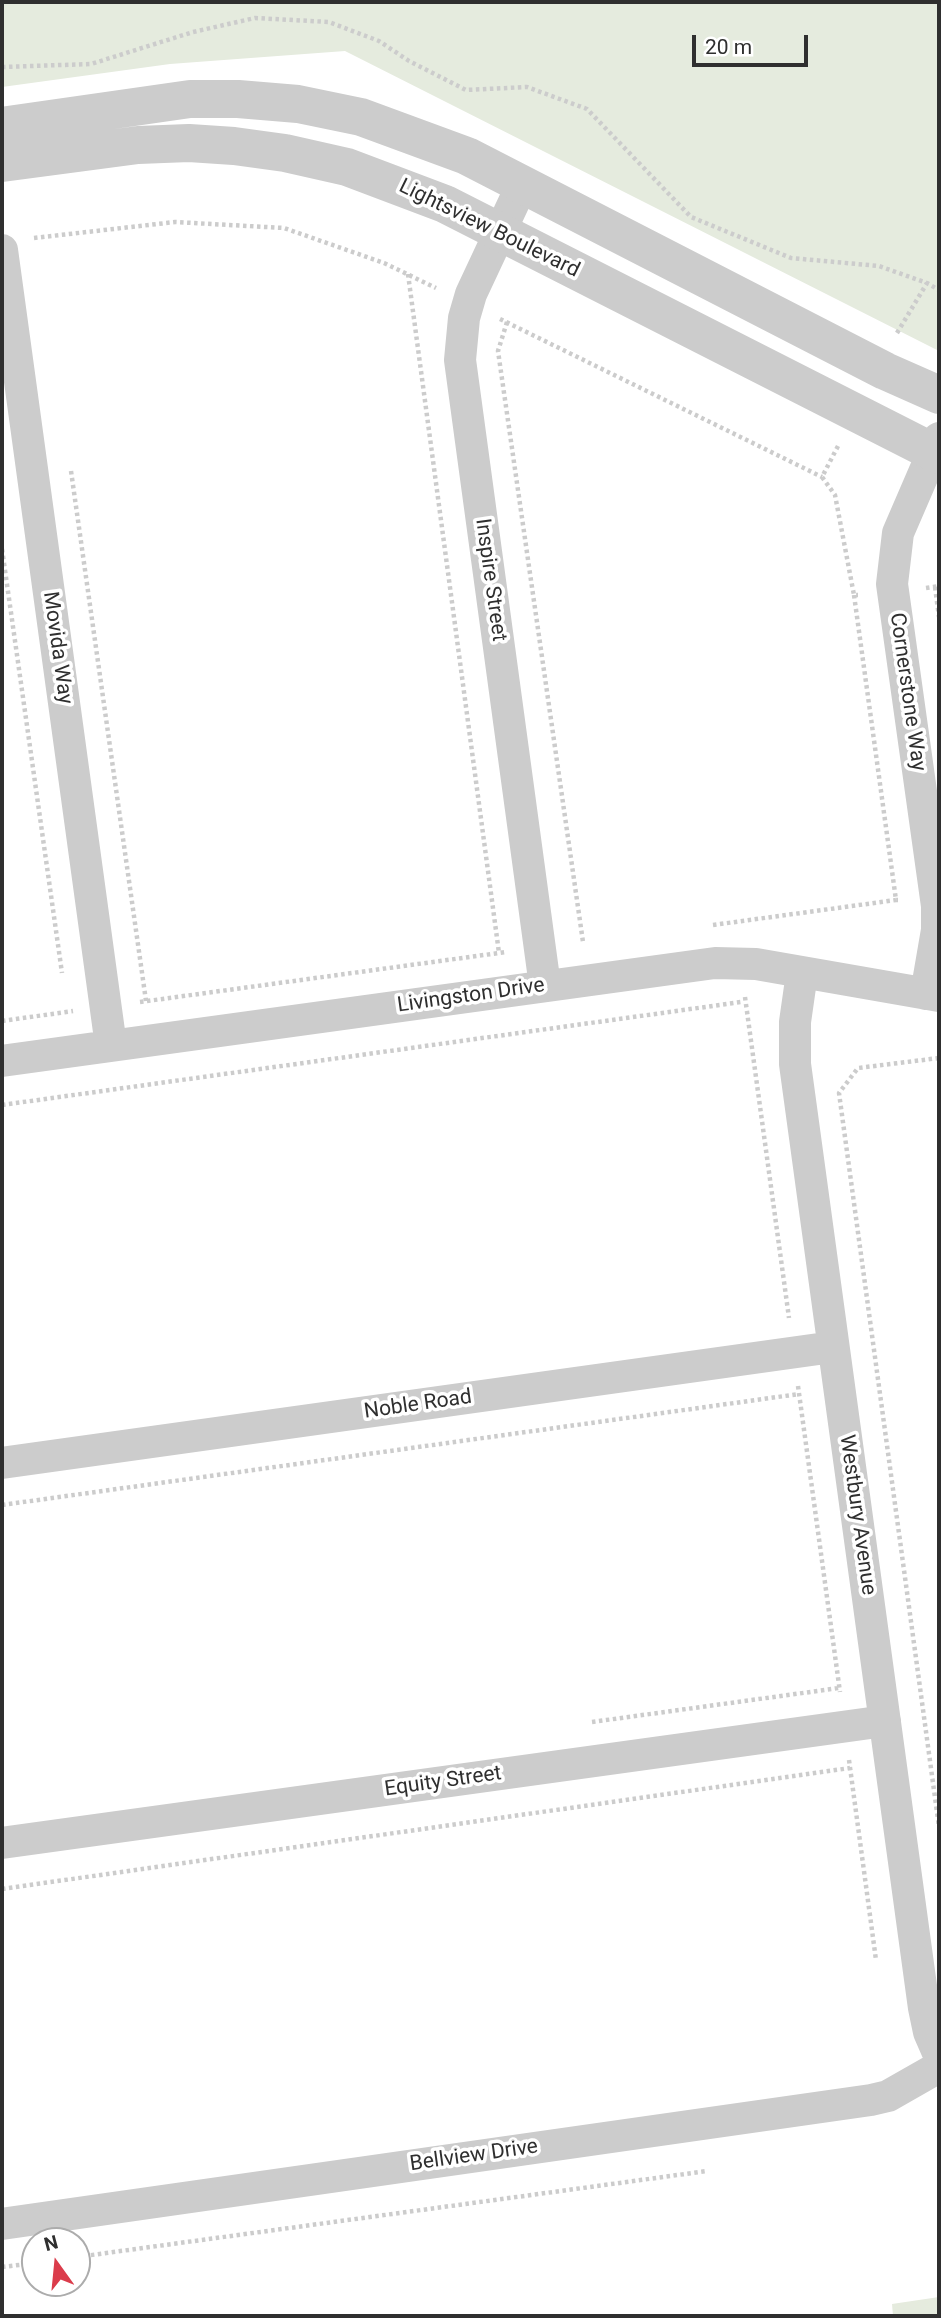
<!DOCTYPE html>
<html>
<head>
<meta charset="utf-8">
<style>
  body { margin:0 }
  #map { position:relative; width:941px; height:2318px; overflow:hidden; background:#fff; font-family:Roboto,sans-serif }
  canvas { display:block }
  .frame { position:absolute; inset:0; border:4px solid #2f2f2f; pointer-events:none }
  .north { position:absolute; left:21px; top:2227px; width:70px; height:70px; box-sizing:border-box; background:#fff; border:2px solid #acacac; border-radius:50%; rotate:345deg; font-size:19px; font-weight:700; line-height:28px; text-align:center; color:#2f2f2f }
  .north::after { content:''; display:block; margin:auto; width:24px; height:32px; background:#db3c4b; clip-path:polygon(50% 0,100% 100%,50% 72%,0 100%) }
  .scale { position:absolute; left:692px; top:35px; width:116px; height:32px; box-sizing:border-box; border:4px solid #2f2f2f; border-top:0; padding-left:9px; font-size:21px; line-height:24px; white-space:nowrap; color:#2f2f2f; -webkit-text-stroke:5px #fff; paint-order:stroke }
</style>
</head>
<body>
<div id="map">
<canvas width="941" height="2318"></canvas>
<div class="frame"></div>
<div class="north">N</div>
<div class="scale">20 m</div>
</div>
<script>
const ctx = document.querySelector('canvas').getContext('2d');
ctx.lineJoin = 'round';
function fillPath(path, color) { ctx.fillStyle = color; ctx.fill(path, 'evenodd'); }
const toPath = rows => new Path2D(rows.map(r => 'M' + r).join(''));
function trace(path, color, width, dash) { ctx.strokeStyle = color; ctx.lineWidth = width; ctx.lineCap = dash ? 'butt' : 'round'; ctx.setLineDash(dash || []); ctx.stroke(path); }
function label(font, color, halo, rows, align = 'center') {
  ctx.font = font + ' Roboto,sans-serif'; ctx.lineWidth = 7; ctx.setLineDash([]); ctx.textBaseline = 'middle'; ctx.strokeStyle = halo; ctx.fillStyle = color; for (const [text, x, y, turn = 0] of rows) {
    ctx.save(); ctx.translate(x, y); ctx.rotate((+turn || 0) * Math.PI / 180); ctx.textAlign = isNaN(turn) ? turn : align; if (halo) ctx.strokeText(text, 0, 0); ctx.fillText(text, 0, 0); ctx.restore();
  }
}
fillPath(toPath([
  [2,2,939,2,939,351,345,51,170,64,2,87],
  [939,2297,939,2316,893,2316,892,2304]
]), '#e5ebde');
trace(toPath([
  [2,67,91,64,193,32,255,18,329,22,379,41,409,61,466,90,527,87,587,109,691,217,791,258,879,266,927,283,939,290],
  [34,238,175,222,284,228,384,263,436,288],
  [408,274,499,953],
  [500,319,822,477],
  [507,322,498,351,583,942],
  [897,333,927,283],
  [838,446,822,477,835,495,854,595,858,595],
  [71,471,146,1001],
  [2,549,62,973],
  [935,587,939,617],
  [926,588,939,586],
  [854,595,896,900,898,900],
  [713,925,896,900],
  [745,997,789,1318],
  [140,1002,506,952],
  [2,1021,73,1011],
  [939,1058,858,1068,839,1093,939,1827],
  [2,1105,741,1002],
  [798,1386,840,1692],
  [2,1505,799,1394],
  [592,1722,839,1688],
  [849,1760,876,1960],
  [2,1889,850,1768],
  [77,2257,707,2171],
  [2,2267,35,2263]
]), '#ccc', 4.5, [3.5, 3.5]);
trace(toPath([
  [522,185,471,294,464,318,460,360,545,986],
  [2,250,111,1046],
  [802,973,795,1022,795,1064,924,2008,929,2032,939,2055],
  [926,994,937,930,937,906,892,584,898,533,939,438],
  [2,1061,715,963,756,964,939,996],
  [2,1463,833,1347],
  [2,1843,885,1721],
  [2,2224,871,2100,888,2096,939,2067]
]), '#ccc', 32);
trace(toPath([
  [2,126,190,99,238,99,298,104,361,117,467,156,885,371,939,395],
  [2,163,138,145,189,143,234,146,285,153,347,167,445,204,939,455]
]), '#ccc', 38);
label('21px', '#2f2f2f', '#fff', [
  ["Lightsview Boulevard",489,229,26],
  ["Inspire Street",490,580,82],
  ["Movida Way",57,648,82],
  ["Cornerstone Way",907,692,82],
  ["Livingston Drive",471,996,-8],
  ["Noble Road",418,1405,-8],
  ["Westbury Avenue",857,1515,82],
  ["Equity Street",443,1782,-8],
  ["Bellview Drive",474,2156,-8]
]);
</script>
</body>
</html>
